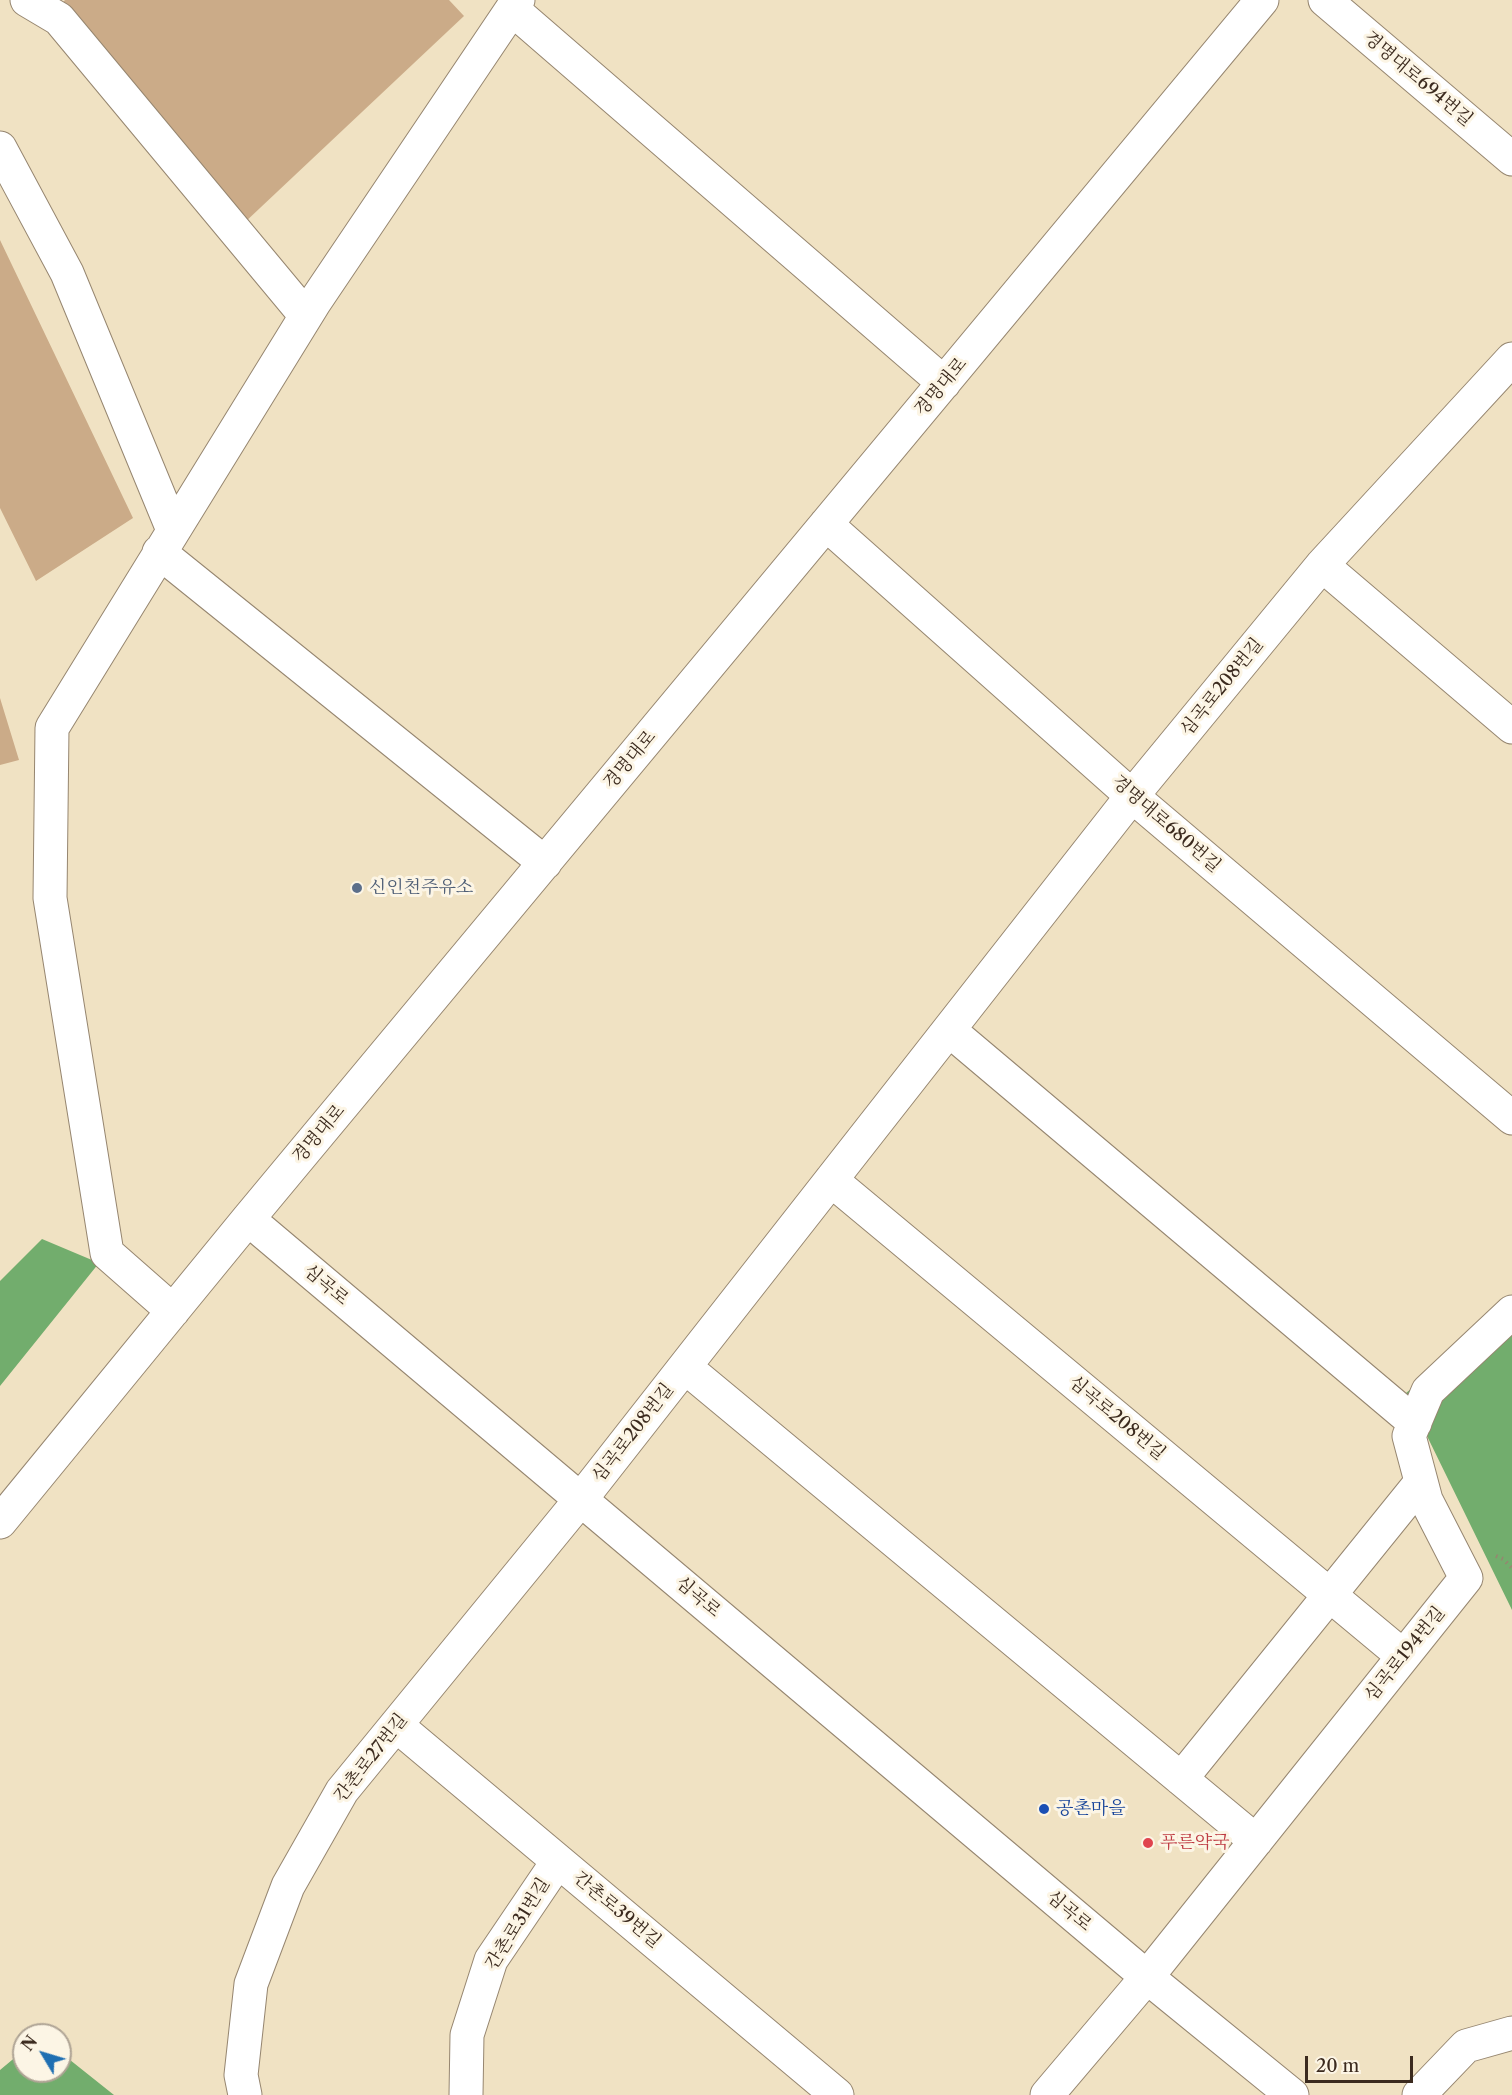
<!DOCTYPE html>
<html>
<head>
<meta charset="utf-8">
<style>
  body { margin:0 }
  #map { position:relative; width:1512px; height:2095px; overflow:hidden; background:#f0e2c3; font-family:"Libre Caslon Text",serif }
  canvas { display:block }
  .north { position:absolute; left:12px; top:2023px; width:60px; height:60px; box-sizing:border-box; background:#fcf5e5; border:2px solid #afa495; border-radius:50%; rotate:308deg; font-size:16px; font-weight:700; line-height:24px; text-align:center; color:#3b2a1e }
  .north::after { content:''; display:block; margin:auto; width:21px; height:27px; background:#1f6fb2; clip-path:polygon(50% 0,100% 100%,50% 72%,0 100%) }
  .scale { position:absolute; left:1305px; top:2056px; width:108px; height:27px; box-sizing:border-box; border:3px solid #3b2a1e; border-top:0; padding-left:8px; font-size:18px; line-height:21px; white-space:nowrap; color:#3b2a1e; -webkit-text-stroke:4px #fcf5e5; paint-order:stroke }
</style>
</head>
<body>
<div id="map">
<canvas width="1512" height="2095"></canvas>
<div class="north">N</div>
<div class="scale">20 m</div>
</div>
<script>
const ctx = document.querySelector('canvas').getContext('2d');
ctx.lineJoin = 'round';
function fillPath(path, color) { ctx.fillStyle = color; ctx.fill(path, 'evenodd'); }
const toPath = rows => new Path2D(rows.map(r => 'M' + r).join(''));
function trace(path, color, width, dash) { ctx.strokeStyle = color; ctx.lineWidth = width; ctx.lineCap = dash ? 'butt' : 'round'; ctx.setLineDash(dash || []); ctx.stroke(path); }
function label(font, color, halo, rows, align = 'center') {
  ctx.font = font + ' "Libre Caslon Text","Noto Serif KR",serif'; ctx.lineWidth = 6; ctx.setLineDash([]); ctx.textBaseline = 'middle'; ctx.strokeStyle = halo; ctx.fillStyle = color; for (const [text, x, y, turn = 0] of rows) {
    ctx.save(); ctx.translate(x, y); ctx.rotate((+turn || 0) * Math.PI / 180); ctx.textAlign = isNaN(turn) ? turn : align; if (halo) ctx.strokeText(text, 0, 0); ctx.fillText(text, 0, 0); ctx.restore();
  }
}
fillPath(toPath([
  [42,1239,99,1263,0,1386,0,1281],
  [1512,1306,1512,1610,1406,1393],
  [24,2050,24,2071,60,2071,60,2052,114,2095,0,2095,0,2070]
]), '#72ad6d');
fillPath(toPath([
  [65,0,449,0,464,16,243,224,62,3],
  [0,240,133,518,36,581,0,508],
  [0,698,19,760,0,765]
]), '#cbab88');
const minor = toPath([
  [27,0,59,19,306,316],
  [1325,0,1512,159],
  [512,9,944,383],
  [0,148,67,273,173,530],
  [826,524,1132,796,1512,1118],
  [159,552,545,863],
  [1322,565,1512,727],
  [949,1030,1415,1423],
  [831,1180,1403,1656],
  [248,1219,1147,1977,1292,2095],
  [173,1311,107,1253,50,898,52,728,314,303,518,0],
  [685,1367,1256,1841],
  [0,1522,248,1219,1262,0],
  [396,1725,837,2095],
  [1181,1779,1421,1482],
  [245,2095,241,2075,251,1984,288,1886,342,1791,581,1499,1132,796,1322,565,1512,359],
  [466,2095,467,2035,491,1960,558,1861],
  [1047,2095,1147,1977,1466,1578,1426,1500,1409,1436,1428,1391,1512,1312],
  [1419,2095,1466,2046,1512,2033]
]);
trace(minor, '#968670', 35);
trace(toPath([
  [1496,1556,1503,1559,1512,1568]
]), '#968670', 4, [1.5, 4.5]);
trace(minor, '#fff', 33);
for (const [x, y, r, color] of [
  [357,888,6,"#5c6f8a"],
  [1044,1809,6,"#1a4fb4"],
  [1148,1843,6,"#e0444e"]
]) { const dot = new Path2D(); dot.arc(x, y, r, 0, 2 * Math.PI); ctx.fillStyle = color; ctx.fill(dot); trace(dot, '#fcf5e5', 2); }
label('18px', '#3b2a1e', '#fcf5e5', [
  ["경명대로694번길",1418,79,40],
  ["경명대로",941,387,-50],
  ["심곡로208번길",1222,687,-51],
  ["경명대로",630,760,-50],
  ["경명대로680번길",1166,824,41],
  ["경명대로",319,1134,-50],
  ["심곡로",326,1285,40],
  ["심곡로208번길",1117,1418,40],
  ["심곡로208번길",633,1433,-52],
  ["심곡로",698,1597,40],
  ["심곡로194번길",1405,1654,-51],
  ["간촌로27번길",371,1758,-52],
  ["간촌로39번길",617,1910,40],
  ["심곡로",1069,1911,40],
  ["간촌로31번길",518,1924,-58]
]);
label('18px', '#4e5e75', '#fcf5e5', [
  ["신인천주유소",369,888]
], 'left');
label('18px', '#164399', '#fcf5e5', [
  ["공촌마을",1056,1809]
], 'left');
label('18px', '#be3a42', '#fcf5e5', [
  ["푸른약국",1160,1843]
], 'left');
</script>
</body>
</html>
